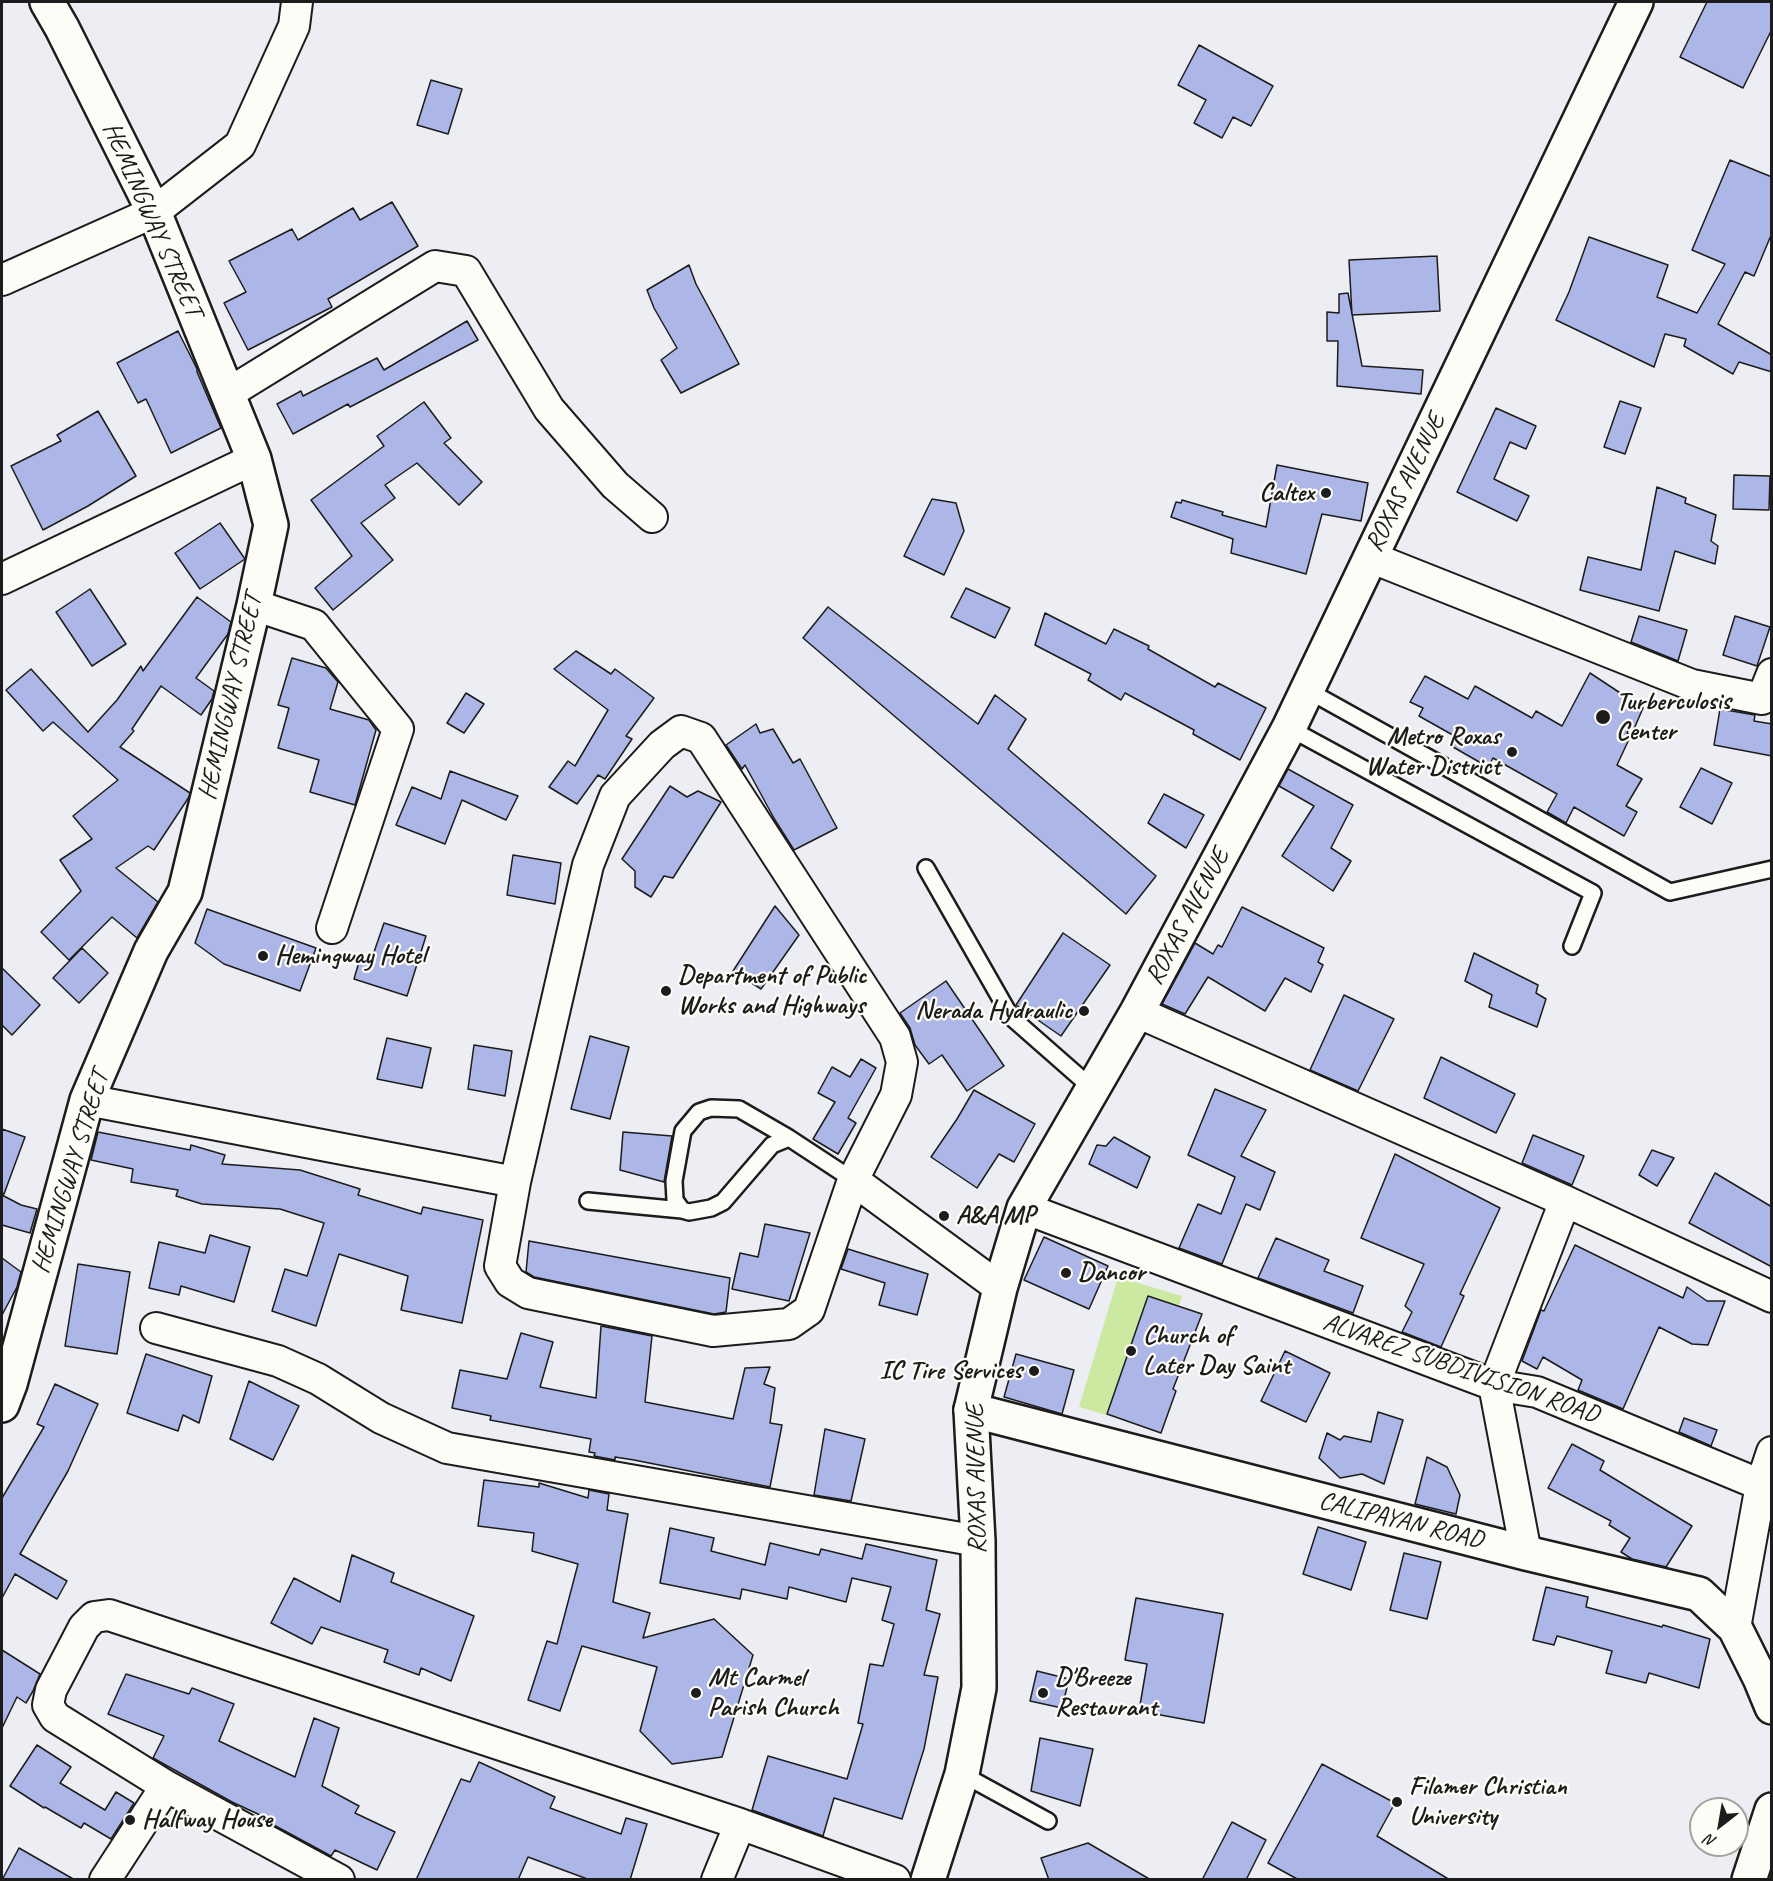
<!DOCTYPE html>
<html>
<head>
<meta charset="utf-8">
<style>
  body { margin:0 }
  #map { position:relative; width:1773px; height:1881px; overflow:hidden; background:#edeef4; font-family:Caveat,sans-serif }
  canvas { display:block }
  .frame { position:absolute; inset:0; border:3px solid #1c1c1c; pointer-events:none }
  .north { position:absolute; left:1689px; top:1797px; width:60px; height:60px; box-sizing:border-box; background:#fdfcf7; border:2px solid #a3a29f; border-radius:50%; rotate:211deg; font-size:16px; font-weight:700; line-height:24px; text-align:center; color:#1c1c1c }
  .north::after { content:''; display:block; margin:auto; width:21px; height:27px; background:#1c1c1c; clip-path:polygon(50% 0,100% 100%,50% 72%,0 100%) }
</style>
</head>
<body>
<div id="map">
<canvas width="1773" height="1881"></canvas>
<div class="frame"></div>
<div class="north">N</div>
</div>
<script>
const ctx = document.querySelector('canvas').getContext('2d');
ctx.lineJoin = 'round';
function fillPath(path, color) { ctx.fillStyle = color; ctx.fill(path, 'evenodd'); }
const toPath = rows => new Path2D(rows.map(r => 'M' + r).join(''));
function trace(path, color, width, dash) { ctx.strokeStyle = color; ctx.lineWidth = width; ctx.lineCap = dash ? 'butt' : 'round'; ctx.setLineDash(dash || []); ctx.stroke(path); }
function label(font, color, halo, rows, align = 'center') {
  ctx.font = font + ' Caveat,sans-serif'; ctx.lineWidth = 4.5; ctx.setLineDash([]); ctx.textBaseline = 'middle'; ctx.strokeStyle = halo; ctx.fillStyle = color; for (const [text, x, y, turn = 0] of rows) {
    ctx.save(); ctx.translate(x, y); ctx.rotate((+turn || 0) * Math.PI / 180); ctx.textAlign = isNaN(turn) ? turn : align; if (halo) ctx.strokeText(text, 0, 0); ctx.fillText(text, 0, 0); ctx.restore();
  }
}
fillPath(toPath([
  [1118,1277,1182,1296,1144,1426,1079,1407]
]), '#cbe9a1');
const building = toPath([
  [1707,2,1772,2,1772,29,1743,88,1680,57,1707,2],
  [1199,45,1273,86,1251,126,1233,117,1222,138,1194,123,1206,100,1178,85,1199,45],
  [431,80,462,89,448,134,417,125,431,80],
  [1730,160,1772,177,1772,233,1754,276,1745,272,1718,324,1772,355,1772,372,1739,362,1733,374,1684,346,1686,339,1665,334,1654,367,1556,320,1569,292,1589,237,1668,265,1657,297,1697,313,1725,264,1692,250,1730,160],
  [392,202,418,246,328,299,332,307,248,350,224,303,246,292,229,261,292,229,298,240,353,208,360,220,392,202],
  [1437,256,1440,311,1352,315,1349,260,1437,256],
  [689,265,696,284,739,364,681,393,661,360,677,348,654,308,647,290,689,265],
  [1348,293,1362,366,1423,370,1421,394,1337,386,1338,341,1327,341,1327,312,1339,313,1339,294,1348,293],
  [467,321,478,340,350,407,348,404,293,434,277,404,301,391,303,396,377,358,384,370,467,321],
  [178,331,197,369,197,372,221,428,171,453,146,399,138,403,117,363,178,331],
  [1620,401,1641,408,1625,454,1604,447,1620,401],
  [424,402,451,438,444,443,482,482,459,505,417,463,385,485,395,498,361,523,393,560,333,610,315,588,352,556,311,500,384,446,377,436,424,402],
  [1496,408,1536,426,1526,449,1510,442,1494,479,1529,496,1517,521,1457,492,1496,408],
  [98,411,136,476,88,506,43,530,11,466,61,441,57,435,98,411],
  [1277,465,1368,483,1361,521,1322,514,1306,574,1231,553,1233,539,1171,517,1176,502,1181,503,1182,500,1223,512,1222,515,1266,527,1277,465],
  [1734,475,1770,476,1769,510,1733,509,1734,475],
  [1657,487,1686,498,1685,503,1716,515,1711,541,1718,546,1715,564,1675,551,1659,611,1580,590,1588,557,1641,570,1657,487],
  [932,499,956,503,964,531,944,575,904,556,932,499],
  [220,523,245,559,200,589,175,553,220,523],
  [966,588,1010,608,995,638,951,617,966,588],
  [90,589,126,644,92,666,56,612,90,589],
  [197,597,231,622,228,634,196,678,214,691,212,699,201,715,161,686,132,729,134,731,120,747,190,793,189,797,154,850,148,846,116,868,158,902,137,938,112,917,69,960,41,932,81,891,60,860,92,839,73,816,118,780,53,722,43,731,6,690,31,669,88,732,117,700,141,666,143,671,197,597],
  [828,607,978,724,995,695,1026,719,1008,749,1156,876,1126,914,803,638,828,607],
  [1045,613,1106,644,1114,629,1149,646,1148,649,1215,687,1218,683,1266,708,1240,760,1193,734,1194,730,1125,693,1121,700,1088,680,1091,674,1035,645,1045,613],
  [1639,616,1687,630,1678,661,1631,642,1639,616],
  [1735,616,1770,627,1757,666,1723,655,1735,616],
  [576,651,611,674,615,669,654,698,626,736,632,739,605,779,598,775,577,804,549,787,568,761,575,766,608,710,554,669,576,651],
  [292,658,326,668,338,682,330,709,369,720,376,730,355,805,310,792,319,760,278,748,289,708,278,705,292,658],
  [1590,673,1643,708,1634,729,1629,728,1627,733,1631,735,1617,765,1642,779,1626,806,1637,812,1624,836,1574,807,1566,823,1547,812,1557,794,1493,758,1488,767,1453,747,1458,738,1419,716,1423,708,1410,702,1425,676,1468,699,1475,686,1532,718,1536,711,1562,726,1590,673],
  [466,693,484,704,464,733,447,723,466,693],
  [1720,709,1755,715,1754,721,1772,724,1772,756,1714,745,1720,709],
  [756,724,760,733,773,729,793,763,800,759,837,828,794,850,775,820,745,765,742,769,726,745,756,724],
  [1701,768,1732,783,1712,824,1680,807,1701,768],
  [1288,769,1353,805,1331,848,1351,861,1333,891,1282,856,1314,806,1279,786,1288,769],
  [450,771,518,796,506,820,462,800,445,844,396,825,412,787,441,799,450,771],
  [670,786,687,797,698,791,721,802,673,878,664,876,651,897,635,887,635,871,622,859,670,786],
  [1164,794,1204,815,1186,848,1148,823,1164,794],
  [513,855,561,863,555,904,507,895,513,855],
  [775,906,799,935,761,989,733,971,775,906],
  [1242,907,1324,948,1318,962,1323,965,1311,992,1285,978,1265,1011,1208,977,1185,1014,1162,1004,1195,943,1213,954,1218,945,1222,947,1242,907],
  [207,909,316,948,300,991,224,964,195,943,207,909],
  [384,923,426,936,407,996,354,979,361,955,372,958,384,923],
  [1063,933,1110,965,1061,1036,1016,1005,1063,933],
  [82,948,108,973,79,1003,53,978,82,948],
  [1474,953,1538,985,1536,993,1546,999,1537,1027,1489,1007,1492,995,1465,981,1474,953],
  [2,968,40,1005,12,1035,2,1025,2,968],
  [946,981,1004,1066,967,1091,942,1055,929,1064,915,1045,910,1028,900,1013,946,981],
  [1344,995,1394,1019,1358,1091,1310,1070,1344,995],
  [590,1036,629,1047,610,1119,571,1109,590,1036],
  [387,1038,431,1048,422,1088,377,1079,387,1038],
  [474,1045,512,1051,505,1096,468,1089,474,1045],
  [1441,1057,1515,1094,1496,1133,1424,1098,1441,1057],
  [861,1059,876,1068,848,1118,856,1123,838,1154,813,1139,835,1102,818,1093,832,1067,850,1077,861,1059],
  [1215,1089,1266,1110,1241,1156,1275,1172,1260,1210,1246,1204,1222,1264,1179,1248,1198,1204,1221,1214,1235,1177,1188,1155,1215,1089],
  [974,1090,1035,1124,1014,1162,999,1154,977,1188,931,1157,957,1119,974,1090],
  [2,1129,25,1137,4,1194,2,1193,2,1129],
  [98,1132,190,1150,191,1145,225,1155,222,1164,300,1170,360,1189,358,1195,421,1214,423,1207,483,1220,462,1323,401,1310,408,1276,339,1254,316,1326,272,1311,285,1269,307,1276,324,1223,280,1209,202,1204,176,1196,178,1190,131,1182,133,1169,91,1160,98,1132],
  [623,1132,672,1136,664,1182,620,1170,623,1132],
  [1533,1135,1584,1156,1572,1185,1522,1163,1533,1135],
  [1114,1137,1150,1157,1137,1188,1089,1164,1097,1145,1106,1146,1114,1137],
  [1652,1150,1674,1158,1657,1186,1639,1175,1652,1150],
  [1395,1154,1500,1208,1460,1294,1464,1296,1441,1347,1402,1332,1412,1312,1405,1306,1424,1264,1361,1238,1395,1154],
  [1715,1173,1772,1207,1772,1267,1689,1223,1715,1173],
  [2,1195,21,1205,37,1209,30,1233,2,1225,2,1195],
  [765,1224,810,1233,789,1301,732,1289,740,1253,758,1257,765,1224],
  [210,1235,250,1247,234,1302,181,1286,179,1295,149,1288,159,1242,205,1253,210,1235],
  [1044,1237,1108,1266,1089,1309,1024,1280,1044,1237],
  [1276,1238,1329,1260,1324,1271,1363,1286,1353,1313,1258,1278,1276,1238],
  [529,1241,730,1278,726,1312,714,1314,534,1277,526,1272,529,1241],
  [1575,1245,1683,1298,1687,1287,1707,1301,1725,1301,1708,1345,1692,1344,1659,1327,1623,1409,1578,1390,1582,1380,1543,1357,1537,1369,1522,1361,1541,1310,1544,1311,1575,1245],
  [848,1249,928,1274,917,1315,879,1305,885,1283,841,1269,848,1249],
  [2,1258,21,1272,17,1287,2,1315,2,1258],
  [78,1264,130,1272,117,1354,65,1346,78,1264],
  [1148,1296,1202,1314,1173,1389,1176,1391,1161,1433,1107,1414,1148,1296],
  [601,1326,652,1336,645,1402,733,1419,745,1368,770,1367,764,1384,775,1388,770,1423,782,1425,770,1487,634,1460,615,1457,615,1460,594,1456,595,1453,589,1452,591,1439,490,1420,491,1416,452,1408,460,1370,507,1379,521,1333,553,1342,540,1387,596,1398,601,1326],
  [1285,1351,1330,1373,1306,1422,1261,1401,1285,1351],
  [146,1354,212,1376,199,1423,183,1415,178,1431,127,1413,146,1354],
  [1016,1354,1074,1370,1062,1414,1004,1397,1016,1354],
  [249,1381,299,1406,273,1460,230,1439,249,1381],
  [55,1384,98,1404,68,1471,20,1554,67,1581,57,1599,15,1574,2,1598,2,1498,44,1427,37,1424,55,1384],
  [1378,1412,1403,1420,1384,1484,1362,1474,1340,1478,1319,1458,1327,1433,1340,1440,1344,1436,1371,1442,1378,1412],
  [1684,1418,1717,1430,1711,1446,1679,1432,1684,1418],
  [825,1429,865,1439,851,1501,814,1495,825,1429],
  [1572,1444,1604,1461,1600,1470,1692,1526,1666,1567,1632,1559,1621,1552,1630,1538,1609,1525,1611,1521,1548,1488,1572,1444],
  [1427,1457,1447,1467,1460,1495,1456,1514,1415,1504,1427,1457],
  [484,1480,539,1487,539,1483,588,1498,589,1490,609,1494,607,1510,628,1514,613,1602,650,1613,643,1638,714,1619,753,1655,722,1757,672,1764,640,1731,657,1667,582,1646,560,1711,528,1700,547,1641,557,1644,578,1564,532,1551,534,1533,478,1526,484,1480],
  [1318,1527,1366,1542,1351,1590,1303,1574,1318,1527],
  [670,1528,714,1538,711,1551,765,1565,770,1543,819,1555,821,1549,862,1559,866,1544,937,1560,926,1610,940,1614,924,1675,938,1677,924,1749,902,1819,834,1798,823,1836,752,1810,768,1756,847,1779,863,1724,858,1723,870,1664,883,1666,894,1624,882,1620,891,1587,852,1578,846,1602,789,1587,787,1599,742,1589,740,1599,660,1583,670,1528],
  [1404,1553,1441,1562,1427,1619,1390,1610,1404,1553],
  [352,1555,394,1573,391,1582,474,1616,451,1681,421,1668,419,1675,384,1662,388,1650,321,1627,312,1644,271,1623,294,1578,340,1602,352,1555],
  [1546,1587,1588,1597,1586,1607,1662,1627,1663,1625,1710,1639,1699,1688,1649,1673,1646,1683,1606,1673,1612,1651,1557,1636,1554,1645,1533,1640,1546,1587],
  [1136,1598,1223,1614,1204,1723,1139,1711,1147,1664,1125,1660,1136,1598],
  [2,1650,40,1674,33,1691,26,1703,17,1697,2,1728,2,1650],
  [1037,1671,1069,1679,1062,1708,1030,1701,1037,1671],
  [126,1674,189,1694,192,1688,234,1704,219,1741,295,1777,314,1718,339,1728,322,1786,359,1806,355,1813,395,1832,377,1870,335,1850,331,1856,259,1817,260,1815,232,1802,153,1758,164,1736,108,1714,126,1674],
  [1040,1738,1093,1749,1080,1806,1031,1791,1040,1738],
  [37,1745,71,1767,60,1783,105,1810,116,1792,134,1803,111,1839,84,1823,81,1828,45,1807,44,1808,10,1786,37,1745],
  [479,1762,555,1797,550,1808,621,1834,626,1818,647,1824,630,1880,590,1880,528,1857,518,1880,416,1880,461,1779,470,1782,479,1762],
  [1322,1764,1395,1803,1377,1836,1450,1880,1299,1880,1268,1863,1322,1764],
  [1232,1822,1266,1840,1246,1880,1202,1880,1232,1822],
  [1088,1843,1151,1880,1049,1880,1041,1858,1088,1843],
  [19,1848,75,1880,2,1880,19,1848]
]);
fillPath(building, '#acb6e7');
trace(building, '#1c1c1c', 1.5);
const lane = toPath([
  [1307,690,1670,892,1772,869],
  [1289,728,1593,893,1572,946],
  [926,868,1011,1017,1093,1089],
  [789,1138,772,1145,723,1202,711,1208,689,1212,682,1210,675,1200,674,1181,683,1131,699,1112,711,1108,739,1109,789,1138,853,1180],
  [588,1201,682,1210],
  [962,1774,1048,1821]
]);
const street = toPath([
  [2,280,154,212,240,145,294,26,297,2],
  [227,394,435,266,466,271,549,409,615,485,652,517],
  [1370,557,1692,685,1762,699,1772,674],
  [2,579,254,459],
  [254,605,314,625,398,729,332,928],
  [681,731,701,738,895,1037,902,1062,896,1095,853,1180,809,1310,789,1324,713,1331,528,1293,510,1282,500,1266,515,1182,588,865,615,796,662,745,681,731],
  [1137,1012,1565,1201,1772,1297],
  [87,1100,515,1182],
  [853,1180,1000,1288],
  [1024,1208,1494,1385,1537,1392,1761,1485],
  [156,1328,278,1361,318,1379,381,1418,447,1448,978,1541],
  [1526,1553,1494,1385,1565,1201],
  [1735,1628,1761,1485,1772,1452],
  [105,1880,166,1786],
  [339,1880,166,1786,55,1717,48,1705,51,1690,84,1627,94,1617,109,1615,740,1824,895,1880],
  [717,1880,740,1824]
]);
const secondary = toPath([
  [2,1405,10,1384,87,1100,151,951,185,892,254,605,271,525,254,459,154,212,62,28,47,2],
  [971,1410,1526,1553,1699,1594,1735,1628,1760,1678,1772,1707],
  [1749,1880,1772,1810]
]);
const highway = toPath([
  [928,1880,962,1774,979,1688,978,1541,971,1410,1000,1288,1024,1208,1137,1012,1289,728,1636,2]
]);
trace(lane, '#1c1c1c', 20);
trace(street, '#1c1c1c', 34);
trace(secondary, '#1c1c1c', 38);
trace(highway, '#1c1c1c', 38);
trace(lane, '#fdfcf7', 15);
trace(street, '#fdfcf7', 30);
trace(secondary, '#fdfcf7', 33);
trace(highway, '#fdfcf7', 33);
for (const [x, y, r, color] of [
  [1326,493,6,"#1c1c1c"],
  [1603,717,8,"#1c1c1c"],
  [1512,752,6,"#1c1c1c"],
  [263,956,6,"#1c1c1c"],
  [666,991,6,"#1c1c1c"],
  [1084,1011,6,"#1c1c1c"],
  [944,1216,6,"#1c1c1c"],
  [1066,1273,6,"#1c1c1c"],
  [1131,1351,6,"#1c1c1c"],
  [1034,1371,6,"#1c1c1c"],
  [696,1693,6,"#1c1c1c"],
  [1043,1693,6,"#1c1c1c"],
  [1397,1802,6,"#1c1c1c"],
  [130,1820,6,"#1c1c1c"]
]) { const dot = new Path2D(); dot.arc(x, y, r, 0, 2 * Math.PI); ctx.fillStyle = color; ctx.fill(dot); trace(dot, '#fdfcf7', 2); }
label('26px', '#1c1c1c', '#fdfcf7', [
  ["HEMINGWAY STREET",152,220,66],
  ["ROXAS AVENUE",1406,483,-64],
  ["HEMINGWAY STREET",231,697,-77],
  ["ROXAS AVENUE",1188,917,-62],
  ["HEMINGWAY STREET",71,1172,-73],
  ["ALVAREZ SUBDIVISION ROAD",1461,1369,19],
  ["ROXAS AVENUE",977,1479,-91],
  ["CALIPAYAN ROAD",1401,1521,14]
]);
label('bold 26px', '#1c1c1c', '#fdfcf7', [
  ["Caltex",1314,493,"right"],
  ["Turberculosis",1616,702],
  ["Center",1616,732],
  ["Metro Roxas",1500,737,"right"],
  ["Water District",1500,767,"right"],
  ["Hemingway Hotel",275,956],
  ["Department of Public",678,976],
  ["Works and Highways",678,1006],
  ["Nerada Hydraulic",1072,1011,"right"],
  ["A&A MP",956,1216],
  ["Dancor",1078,1273],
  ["Church of",1143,1336],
  ["Later Day Saint",1143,1366],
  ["IC Tire Services",1022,1371,"right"],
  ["Mt Carmel",708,1678],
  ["Parish Church",708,1708],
  ["D'Breeze",1055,1678],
  ["Restaurant",1055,1708],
  ["Filamer Christian",1409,1787],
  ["University",1409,1817],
  ["Halfway House",142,1820]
], 'left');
</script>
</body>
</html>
